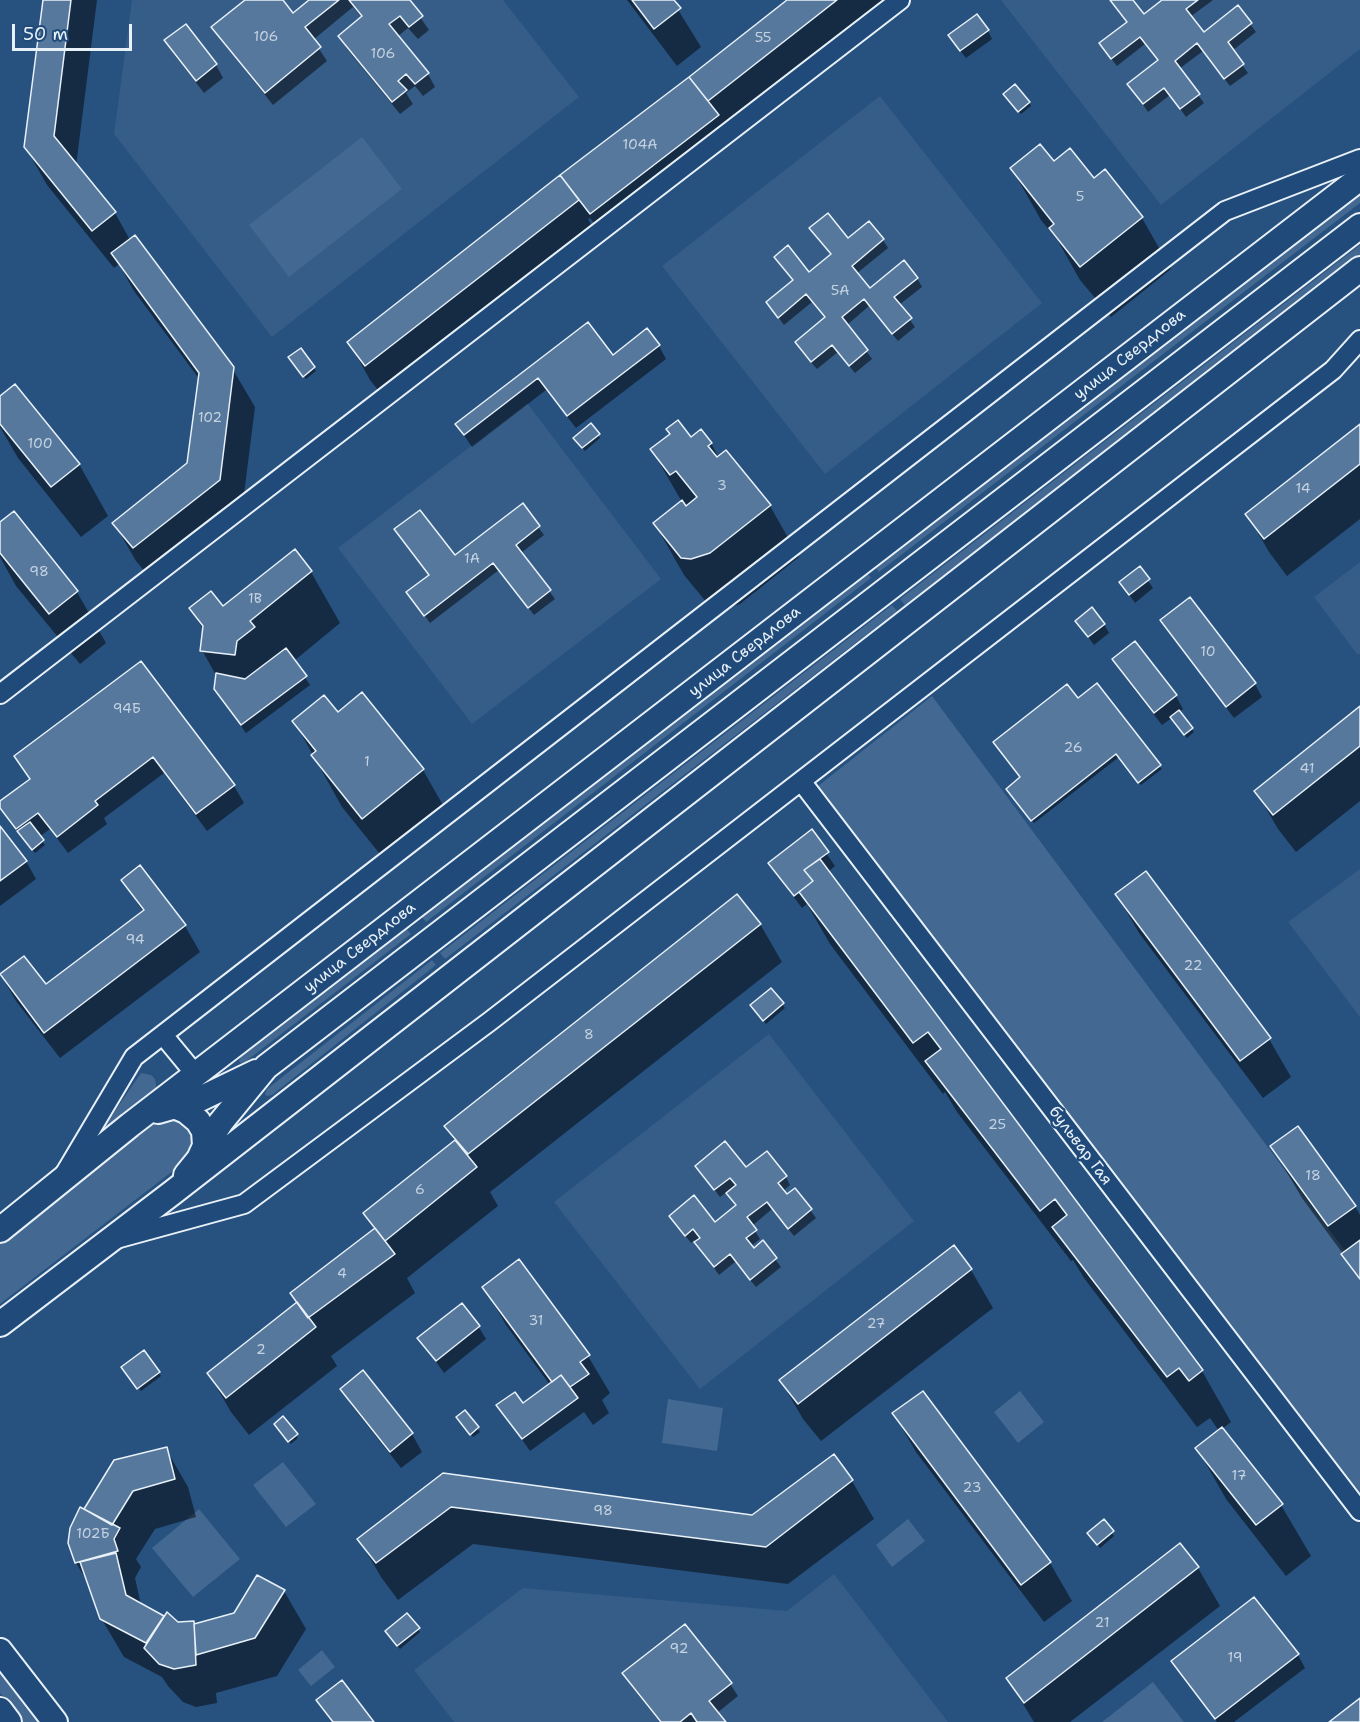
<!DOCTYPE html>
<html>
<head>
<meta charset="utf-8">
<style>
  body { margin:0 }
  #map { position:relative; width:1360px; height:1722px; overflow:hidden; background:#27517f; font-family:"Shantell Sans",sans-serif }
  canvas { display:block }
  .scale { position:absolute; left:12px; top:24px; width:120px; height:27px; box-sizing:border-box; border:3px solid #e8f1f8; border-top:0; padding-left:8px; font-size:18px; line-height:21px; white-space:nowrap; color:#e8f1f8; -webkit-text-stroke:4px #1f4a7a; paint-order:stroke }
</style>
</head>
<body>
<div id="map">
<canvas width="1360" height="1722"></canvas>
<div class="scale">50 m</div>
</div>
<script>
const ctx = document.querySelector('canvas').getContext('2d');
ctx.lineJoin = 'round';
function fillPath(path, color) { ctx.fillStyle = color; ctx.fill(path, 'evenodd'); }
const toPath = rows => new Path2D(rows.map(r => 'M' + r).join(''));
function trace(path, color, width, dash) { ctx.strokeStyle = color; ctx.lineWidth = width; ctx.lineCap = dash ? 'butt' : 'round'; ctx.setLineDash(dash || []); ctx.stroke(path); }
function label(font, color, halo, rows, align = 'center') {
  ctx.font = font + ' "Shantell Sans",sans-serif'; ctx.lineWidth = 5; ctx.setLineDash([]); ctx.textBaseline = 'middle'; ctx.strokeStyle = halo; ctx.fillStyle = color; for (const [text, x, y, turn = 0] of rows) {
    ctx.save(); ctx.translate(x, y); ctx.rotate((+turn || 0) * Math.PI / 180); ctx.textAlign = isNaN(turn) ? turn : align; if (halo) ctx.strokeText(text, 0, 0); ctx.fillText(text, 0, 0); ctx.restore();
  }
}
fillPath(toPath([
  [132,0,503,0,579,97,272,337,114,134],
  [1001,0,1360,0,1360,49,1161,205],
  [880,96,1042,303,825,474,662,266],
  [527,403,661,579,472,724,338,548],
  [1360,562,1360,654,1357,654,1314,597],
  [1360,869,1360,1017,1288,922],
  [769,1034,914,1221,700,1389,554,1202],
  [834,1574,948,1722,454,1722,414,1670,523,1588,787,1611]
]), '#355d88');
fillPath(toPath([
  [362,137,402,189,289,277,249,225],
  [1360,193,1360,203,879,572,874,566],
  [1360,245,1360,256,905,605,900,599],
  [866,571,871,578,426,922,421,916],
  [892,605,897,611,445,959,440,953],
  [932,696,1360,1271,1360,1496,813,790],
  [406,928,411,934,245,1062,240,1063,239,1061,241,1056],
  [432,960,436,965,272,1095,267,1096,265,1094,267,1089],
  [141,1073,151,1075,155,1079,157,1090,106,1129,104,1127],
  [176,1113,197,1131,191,1157,0,1304,0,1242,166,1114],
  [1020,1391,1044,1422,1018,1443,994,1412],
  [668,1399,723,1408,717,1451,662,1443],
  [283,1462,316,1504,286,1527,253,1485],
  [199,1509,240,1559,193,1597,152,1548],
  [908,1519,925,1541,892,1567,876,1545],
  [322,1650,335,1667,311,1686,298,1670],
  [0,1665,44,1722,22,1722,0,1693],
  [1153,1682,1184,1722,1102,1722]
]), '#436891');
fillPath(toPath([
  [45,0,97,0,76,166,115,213,130,240,232,368,255,407,241,518,156,585,136,561,114,523,189,464,200,380,134,291,119,264,114,268,47,185,25,146],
  [247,0,281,0,293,15,312,0,408,0,429,30,418,39,408,28,397,37,428,74,435,87,423,96,415,86,406,93,413,104,400,114,347,49,340,36,362,18,353,7,313,40,327,61,273,105,221,40,213,28],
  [627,0,672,0,701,47,677,66],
  [790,0,907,0,730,138,732,142,606,239,590,218,588,219,599,239,388,403,370,380,349,342,562,176,694,83],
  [1112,0,1131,0,1143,16,1164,0,1213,0,1190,17,1203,34,1238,8,1256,32,1232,51,1248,73,1230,86,1203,51,1179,69,1204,103,1186,117,1170,95,1148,112,1129,84,1159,61,1145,44,1117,66,1106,52,1128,23],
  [185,26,216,65,223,78,204,93,173,53,166,41],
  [988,31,992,39,966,58,955,44],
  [1007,98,1029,102,1031,106,1021,114],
  [1054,163,1093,180,1142,218,1171,269,1111,317,1080,280,1058,241,1041,220,1012,169],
  [816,236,848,240,883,240,888,248,856,274,870,290,917,278,922,287,899,305,915,327,898,341,869,306,847,325,872,359,855,373,838,352,817,369,801,351,797,342,826,319,812,302,784,325,768,303,794,281,776,257,809,274,832,255],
  [588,324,613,357,659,346,666,359,576,428,546,390,472,447,457,425],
  [300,350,316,371,306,379,292,361],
  [0,398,79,464,108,516,81,537,18,458,0,427],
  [1360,427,1360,519,1287,576,1269,552,1247,514],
  [598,435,600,438,585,451,577,441],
  [711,443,719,458,726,452,770,506,799,557,740,604,721,610,712,609,684,575,655,524,682,502,652,450],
  [522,506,544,535,521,553,555,599,534,615,499,570,430,623,408,593],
  [14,513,77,592,106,643,80,664,16,586,0,557,0,524],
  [294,551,311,572,340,623,294,661,310,685,246,733,215,689,217,677,202,650,204,631,191,609,223,609],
  [1139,568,1153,588,1135,603,1121,583],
  [1189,599,1255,684,1262,697,1234,718,1169,633,1162,620],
  [1077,621,1104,624,1109,633,1094,645],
  [1135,643,1176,696,1183,709,1179,712,1194,732,1187,738,1172,718,1162,725,1121,672,1114,659],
  [141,663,234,786,244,803,207,831,164,773,104,818,107,824,68,853,50,829,39,837,45,845,35,853,9,821,0,806,0,803,30,780,16,757],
  [1078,700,1162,769,1141,785,1119,757,1034,823,1010,793],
  [1360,708,1360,801,1296,852,1278,829,1256,791],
  [337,714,423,770,452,821,392,869,342,807,294,721],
  [0,828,26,861,36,879,0,906],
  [811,831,835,866,828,872,1202,1371,1231,1422,1222,1429,1281,1505,1311,1556,1286,1576,1226,1499,1197,1448,1219,1431,1210,1418,1197,1427,1084,1278,1073,1260,1071,1261,957,1112,945,1092,943,1094,830,944,807,904,802,908,778,876,770,863],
  [140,867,185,926,200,952,60,1058,16,1001,1,975,46,986,143,912,123,880],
  [1117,895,1269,1039,1291,1077,1263,1098,1139,933],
  [760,924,782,962,490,1192,498,1206,407,1278,415,1293,331,1356,337,1366,249,1435,231,1412,209,1374,297,1304,292,1294,375,1230,365,1213,455,1141,446,1126],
  [771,990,785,1008,766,1024,754,1009],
  [1272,1147,1355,1206,1360,1215,1360,1277,1302,1198],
  [697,1166,746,1169,786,1177,790,1185,783,1191,787,1196,795,1190,816,1218,794,1236,772,1209,752,1226,760,1239,751,1246,754,1250,763,1243,781,1267,756,1287,735,1262,719,1275,694,1240,691,1243,676,1224,715,1224,736,1207,727,1192,720,1197],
  [971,1270,993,1308,821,1441,803,1419,781,1381],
  [484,1287,588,1356,610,1393,602,1400,609,1413,593,1425,584,1412,530,1451,498,1405,523,1405,550,1385,506,1325],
  [478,1326,486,1339,444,1373,419,1338],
  [125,1370,159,1373,161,1376,141,1391],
  [363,1373,412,1434,422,1452,401,1468,352,1406,342,1389],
  [922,1393,1050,1563,1072,1601,1044,1622,916,1452,894,1414],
  [465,1412,480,1432,473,1437,460,1421],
  [278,1428,296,1435,298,1438,291,1444],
  [166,1449,188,1487,196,1517,155,1529,136,1559,141,1567,135,1578,141,1605,178,1624,195,1626,235,1614,257,1577,284,1591,306,1629,277,1676,216,1693,217,1703,196,1707,183,1702,168,1686,162,1677,124,1657,101,1618,89,1584,76,1563,84,1511,115,1462],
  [833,1457,852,1481,874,1519,788,1584,473,1544,398,1600,381,1577,359,1539,443,1475,753,1517],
  [1103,1521,1114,1536,1100,1548,1091,1537],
  [1180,1545,1198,1568,1220,1606,1070,1722,1034,1722,1008,1679],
  [418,1629,420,1632,400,1649,389,1635],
  [1298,1655,1305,1668,1234,1722,1217,1722,1180,1674,1173,1662],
  [624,1674,730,1684,738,1696,717,1713,724,1722,660,1722,632,1687]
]), '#0007');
const building = toPath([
  [43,0,71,0,54,136,116,212,92,231,24,147,43,0],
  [245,0,283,0,293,13,309,0,339,0,305,27,321,47,265,93,211,27,245,0],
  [349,0,410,0,423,16,409,27,400,16,389,24,429,73,415,84,406,74,398,81,407,90,392,102,338,36,362,16,349,0],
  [632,0,674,0,681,8,654,29,632,0],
  [787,0,837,0,708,101,689,77,787,0],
  [1110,0,1133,0,1144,14,1162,0,1198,0,1186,9,1204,32,1238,5,1252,23,1228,42,1244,64,1224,79,1197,43,1175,61,1200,94,1180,109,1164,88,1143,104,1127,84,1158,60,1140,37,1111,59,1099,43,1127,22,1110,0],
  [977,14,989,30,960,51,948,35,977,14],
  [186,24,217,64,196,81,164,40,186,24],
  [689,77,719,115,590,214,560,175,689,77],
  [1015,84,1030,102,1018,112,1003,94,1015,84],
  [1040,144,1054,161,1070,148,1094,178,1105,169,1143,217,1080,267,1049,228,1054,224,1010,168,1040,144],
  [560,175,579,200,365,366,347,342,560,175],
  [828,213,848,238,869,221,884,239,852,266,870,288,904,260,918,278,894,297,912,318,892,334,864,299,842,317,868,350,849,366,832,345,811,362,795,342,825,317,806,294,778,318,766,302,793,280,774,257,788,245,809,272,831,254,809,228,828,213],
  [135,235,234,367,220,480,133,548,112,523,187,463,199,373,111,253,135,235],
  [588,322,613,355,647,328,660,345,567,416,538,378,464,435,455,424,588,322],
  [301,348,315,367,303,377,288,357,301,348],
  [15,384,80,464,51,487,0,424,0,396,15,384],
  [678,420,691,437,701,429,712,443,708,446,717,457,726,450,771,505,710,553,691,559,681,558,653,523,682,500,686,506,697,497,676,471,670,475,650,449,670,434,666,429,678,420],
  [591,423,600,434,582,448,573,438,591,423],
  [1360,424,1360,464,1264,539,1245,514,1360,424],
  [523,503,540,526,516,545,551,590,528,608,493,563,424,616,406,592,429,575,394,529,420,510,455,555,523,503],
  [14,511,78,591,49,614,0,553,0,522,14,511],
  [295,549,312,571,250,621,255,627,237,641,235,655,200,651,203,626,189,608,211,591,223,606,295,549],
  [1140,566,1150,579,1129,595,1119,582,1140,566],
  [1190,597,1256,683,1226,707,1160,620,1190,597],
  [1092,607,1105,624,1088,637,1075,621,1092,607],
  [1135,641,1177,695,1154,713,1112,659,1135,641],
  [286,648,307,676,241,725,214,689,216,673,245,679,286,648],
  [141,661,235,785,196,814,153,757,95,801,98,805,57,837,38,813,16,829,0,808,0,801,30,779,14,756,141,661],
  [1097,683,1161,765,1138,783,1116,754,1031,821,1006,789,1020,777,993,742,1067,684,1078,698,1097,683],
  [362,692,424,769,362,819,311,755,316,751,292,721,324,695,338,712,362,692],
  [1360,706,1360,746,1273,815,1254,791,1360,706],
  [1179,710,1193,728,1184,735,1170,717,1179,710],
  [30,822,44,840,32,850,17,831,30,822],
  [0,826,27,861,0,881,0,826],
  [812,829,829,852,804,870,813,881,794,896,768,863,812,829],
  [820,859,1203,1370,1189,1381,1179,1368,1167,1377,1052,1227,1067,1215,1055,1199,1040,1211,925,1061,941,1049,928,1032,913,1043,799,892,813,881,804,870,820,859],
  [140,865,186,925,44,1033,0,974,24,956,46,984,144,910,121,880,140,865],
  [1146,871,1271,1038,1240,1061,1115,894,1146,871],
  [737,894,761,924,468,1154,444,1126,737,894],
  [771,988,784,1003,763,1021,750,1005,771,988],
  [1298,1126,1356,1206,1328,1226,1270,1146,1298,1126],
  [455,1140,477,1167,385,1241,363,1213,455,1140],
  [725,1141,746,1167,767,1151,787,1176,778,1183,787,1194,795,1188,812,1209,788,1229,767,1202,747,1217,757,1230,746,1238,754,1248,763,1240,777,1258,750,1280,730,1254,714,1267,694,1242,700,1238,693,1229,685,1236,669,1216,694,1195,715,1222,736,1205,726,1193,736,1185,730,1178,714,1190,695,1166,725,1141],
  [375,1228,395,1254,308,1318,290,1293,375,1228],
  [1360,1240,1360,1279,1341,1254,1360,1240],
  [954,1245,972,1269,798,1404,779,1380,954,1245],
  [519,1259,590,1355,580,1362,589,1374,570,1387,561,1375,552,1382,482,1287,519,1259],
  [297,1302,316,1327,226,1398,207,1373,297,1302],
  [462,1303,480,1326,436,1361,417,1338,462,1303],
  [144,1350,160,1372,137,1389,121,1367,144,1350],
  [363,1370,413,1433,390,1452,340,1389,363,1370],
  [561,1375,578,1398,522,1439,496,1405,515,1392,523,1403,561,1375],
  [923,1391,1051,1562,1021,1585,892,1413,923,1391],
  [465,1410,479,1427,470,1435,456,1417,465,1410],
  [283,1416,298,1434,288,1442,274,1424,283,1416],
  [1222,1427,1283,1504,1256,1525,1195,1448,1222,1427],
  [167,1447,175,1479,133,1491,112,1525,84,1509,114,1460,167,1447],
  [834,1454,853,1480,766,1547,451,1507,376,1563,357,1539,443,1473,752,1515,834,1454],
  [80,1507,120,1528,114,1539,118,1551,75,1563,68,1543,70,1528,80,1507],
  [1104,1519,1114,1531,1097,1545,1087,1533,1104,1519],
  [1180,1543,1199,1567,1024,1703,1006,1678,1180,1543],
  [116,1553,126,1595,164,1616,146,1643,100,1619,80,1562,116,1553],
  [257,1575,285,1590,255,1638,196,1655,194,1624,234,1613,257,1575],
  [1254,1597,1299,1654,1215,1719,1171,1661,1254,1597],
  [167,1612,178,1622,194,1621,196,1665,174,1669,159,1664,144,1648,167,1612],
  [407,1613,420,1628,397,1646,385,1631,407,1613],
  [685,1624,732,1683,709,1701,726,1722,697,1722,691,1713,680,1722,661,1722,622,1673,685,1624],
  [342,1680,374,1722,333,1722,316,1700,342,1680],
  [1360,1698,1360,1722,1329,1722,1360,1698]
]);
fillPath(building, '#57789d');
trace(building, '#e8f1f8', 1.5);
const minor = toPath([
  [0,694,900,0],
  [801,781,1360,1511],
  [163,1035,196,1075],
  [65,1173,134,1057,1225,211,1360,159],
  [116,1239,244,1204,489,1022,1333,370,1360,340]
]);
const major = toPath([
  [174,1106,186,1111,198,1121,204,1131,205,1146],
  [158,1111,200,1099,256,1072],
  [186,1175,199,1159,205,1146,221,1122,266,1067,1360,226],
  [0,1230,130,1125,1360,178],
  [0,1324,172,1193,1360,269],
  [0,1651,55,1722],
  [0,1710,9,1722]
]);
trace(minor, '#e8f1f8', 22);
trace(major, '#e8f1f8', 28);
trace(minor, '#1f4a7a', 18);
trace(major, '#1f4a7a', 24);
label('14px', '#c4d3e1', null, [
  ["106",266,37],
  ["55",763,38],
  ["106",383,54],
  ["104А",640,145],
  ["5",1080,197],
  ["5А",840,291],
  ["102",210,418],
  ["100",40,444],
  ["3",722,486],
  ["14",1303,489],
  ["1А",472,559],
  ["98",39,572],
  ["1В",255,599],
  ["10",1208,652],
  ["94Б",127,709],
  ["26",1073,748],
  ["1",367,762],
  ["41",1307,769],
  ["94",135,940],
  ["22",1193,966],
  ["8",589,1035],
  ["25",997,1125],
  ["18",1313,1176],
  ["6",420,1190],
  ["4",342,1274],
  ["31",536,1321],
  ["27",876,1324],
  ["2",261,1350],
  ["17",1239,1476],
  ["23",972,1488],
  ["98",603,1511],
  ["102Б",93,1534],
  ["21",1102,1623],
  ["92",679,1649],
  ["19",1235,1658]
]);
label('16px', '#e8f1f8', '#1f4a7a', [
  ["улица Свердлова",1130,355,-38],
  ["улица Свердлова",745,652,-38],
  ["улица Свердлова",360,948,-38],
  ["бульвар Гая",1080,1146,53]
]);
</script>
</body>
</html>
